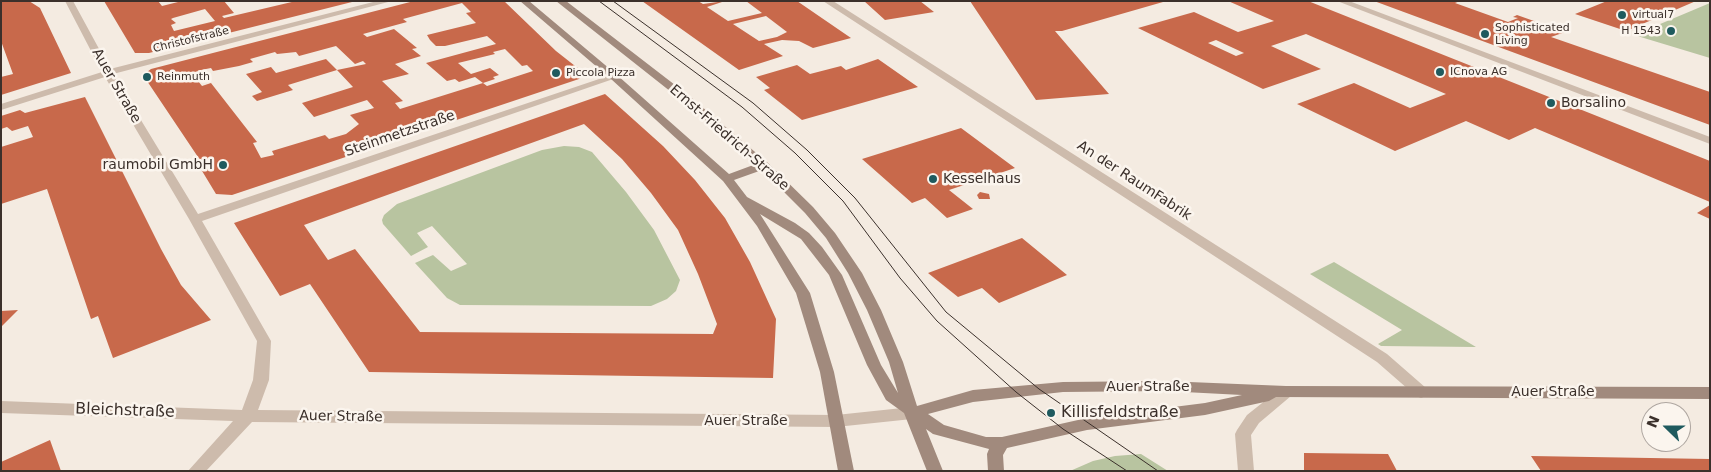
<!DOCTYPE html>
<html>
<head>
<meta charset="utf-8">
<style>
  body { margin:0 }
  #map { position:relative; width:1711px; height:472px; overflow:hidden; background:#f4ebe1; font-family:"DejaVu Sans",sans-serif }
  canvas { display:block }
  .frame { position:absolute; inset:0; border:2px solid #3b302b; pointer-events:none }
  .north { position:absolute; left:1641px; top:402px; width:50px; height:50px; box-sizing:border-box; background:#fbf5ee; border:1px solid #aea6a0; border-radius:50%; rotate:292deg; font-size:14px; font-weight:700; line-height:20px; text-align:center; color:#3b302b }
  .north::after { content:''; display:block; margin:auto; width:18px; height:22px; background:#1f5a5e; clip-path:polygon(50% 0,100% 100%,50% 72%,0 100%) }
</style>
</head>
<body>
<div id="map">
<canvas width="1711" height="472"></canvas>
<div class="frame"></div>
<div class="north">N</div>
</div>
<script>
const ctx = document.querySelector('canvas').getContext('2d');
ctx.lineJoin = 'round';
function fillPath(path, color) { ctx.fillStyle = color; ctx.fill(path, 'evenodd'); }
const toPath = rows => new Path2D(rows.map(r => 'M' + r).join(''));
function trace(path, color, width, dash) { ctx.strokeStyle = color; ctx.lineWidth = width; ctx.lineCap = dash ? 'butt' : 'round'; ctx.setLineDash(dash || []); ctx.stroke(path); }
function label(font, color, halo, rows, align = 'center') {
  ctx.font = font + ' "DejaVu Sans",sans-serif'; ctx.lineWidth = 5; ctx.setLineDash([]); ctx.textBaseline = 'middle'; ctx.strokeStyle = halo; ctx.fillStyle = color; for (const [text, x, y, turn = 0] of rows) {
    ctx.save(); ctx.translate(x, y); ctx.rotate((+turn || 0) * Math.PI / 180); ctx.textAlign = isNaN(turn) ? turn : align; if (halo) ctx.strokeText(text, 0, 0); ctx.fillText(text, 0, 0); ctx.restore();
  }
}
fillPath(toPath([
  [1710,3,1710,58,1634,35],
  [564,146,579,147,592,152,626,192,654,230,680,280,676,291,667,299,651,306,460,305,447,298,415,263,433,255,451,271,467,264,432,226,417,233,428,247,411,256,383,224,382,220,384,215,397,204,542,150],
  [1334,262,1476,347,1381,346,1378,344,1402,330,1310,274],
  [1141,454,1168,471,1070,471,1093,461,1115,456]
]), '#b8c4a0');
fillPath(toPath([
  [1,1,29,1,40,8,71,73,1,95,1,77,13,74,1,41],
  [104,1,158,1,162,6,182,1,224,1,234,13,222,16,224,18,296,1,352,2,149,53,135,53],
  [205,9,215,21,174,31,171,25,176,23,171,19,173,18],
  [414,1,504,1,556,51,584,73,579,79,232,195,216,194,196,161,200,160,143,75,151,69],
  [462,3,471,12,466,13,476,23,427,35,430,40,436,46,445,46,487,36,496,44,426,63,447,81,455,79,459,82,475,77,483,83,400,109,395,103,403,101,382,81,409,74,395,64,421,56,412,49,417,48,394,29,367,37,363,34,407,22,403,19],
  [336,46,355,64,363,61,366,64,337,70,353,87,302,103,314,117,367,100,374,108,350,115,359,124,346,134,329,139,325,135,272,151,274,155,261,158,253,143,257,142,211,83,202,86,194,76,204,74,201,70,211,68,213,71,239,66,253,62,250,59,275,52,277,54,296,52,299,56],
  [505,49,522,66,527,65,533,71,487,86,483,83,495,79,493,77,499,75,490,68,471,74,458,63,495,54,493,52],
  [642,1,698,1,703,4,725,1,707,7,728,21,762,13,746,1,797,1,851,38,813,48,799,41,782,40,764,44,783,56,739,70],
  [766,16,787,32,777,37,759,41,733,24],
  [864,1,920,1,934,12,885,20],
  [970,1,1163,1,1163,2,1062,31,1055,31,1109,94,1036,100],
  [1228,1,1308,1,1710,161,1710,202,1535,128,1509,140,1466,121,1395,151,1297,104,1354,83,1410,108,1446,94,1306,34,1271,46,1321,69,1263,89,1138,28,1194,12,1238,32,1274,21],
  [1216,40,1244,53,1236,56,1208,43],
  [1374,1,1460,1,1455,3,1508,22,1518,18,1513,17,1517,15,1565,32,1551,37,1710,92,1710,125],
  [1607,1,1696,1,1626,31,1575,14],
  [326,59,337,70,288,85,293,90,257,101,252,96,262,92,246,74,271,67,276,73],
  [878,59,918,87,802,120,764,90,770,88,756,77,797,65,810,74,841,66,846,70],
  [605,94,663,146,695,180,725,218,750,262,776,319,773,378,369,372,310,284,280,296,234,223],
  [584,124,622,159,651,193,678,230,698,274,717,324,713,334,420,332,355,249,328,260,304,225],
  [85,97,161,249,181,285,211,320,113,358,98,316,91,319,47,189,1,204,1,147,33,137,28,126,12,131,7,127,1,129,1,116,20,110,25,113],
  [961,128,1015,168,949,190,973,209,947,218,925,198,912,203,862,159],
  [980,192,989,194,990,199,979,199,977,195],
  [1710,205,1710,219,1697,213],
  [1022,238,1067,275,999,303,982,288,958,297,928,273],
  [18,310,1,327,1,311],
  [50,440,61,471,1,471,1,462],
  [1304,453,1388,454,1397,471,1304,471],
  [1531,456,1710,459,1710,471,1541,471]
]), '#c8694b');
fillPath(toPath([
  [65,1,73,1,110,69,377,1,392,1,113,74,198,214,611,75,614,74,619,77,202,221,271,341,269,380,258,410,836,415,912,407,918,409,920,413,918,417,912,419,836,427,252,422,206,471,188,471,233,421,1,413,1,401,242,410,253,380,257,341,189,219,105,77,1,110,1,104,102,72,65,1],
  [823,1,833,1,1387,354,1426,388,1429,392,1426,396,1421,398,1416,396,1377,362,823,1],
  [1337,1,1349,1,1710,137,1710,144,1337,1],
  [1286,386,1291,388,1294,392,1291,396,1259,423,1251,435,1254,471,1238,471,1235,434,1237,430,1247,415,1281,388,1286,386]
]), '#cdbbac');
fillPath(toPath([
  [520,1,529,1,617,75,729,174,756,164,680,99,556,1,566,1,688,95,768,163,813,207,835,233,862,273,881,310,903,362,917,406,973,390,1063,382,1165,381,1286,386,1710,387,1710,399,1276,397,1269,401,1205,415,1087,430,1007,448,1003,455,1004,471,988,471,987,454,989,449,933,434,926,429,943,471,927,471,904,413,886,400,867,365,829,275,801,239,760,214,810,293,834,372,854,471,838,471,820,372,796,293,757,226,723,181,611,79,520,1],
  [762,170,805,213,826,238,848,273,867,310,889,362,898,393,881,365,842,275,822,247,809,233,795,223,747,197,734,180,762,170],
  [1165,391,1242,395,1205,403,1087,418,1002,437,986,437,944,425,928,414,973,402,1063,392,1165,391]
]), '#a18a7d');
trace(toPath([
  [599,1,742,107,795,153,843,201,900,278,937,321,1016,392,1063,429,1127,471],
  [613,1,753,103,807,150,855,198,946,312,1039,389,1158,471]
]), '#3b302b', 1);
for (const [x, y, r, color] of [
  [1622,15,5,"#1f5a5e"],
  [1671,31,5,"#1f5a5e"],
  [1485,34,5,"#1f5a5e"],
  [1440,72,5,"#1f5a5e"],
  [556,73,5,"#1f5a5e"],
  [147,77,5,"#1f5a5e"],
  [1551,103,5,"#1f5a5e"],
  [223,165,5,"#1f5a5e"],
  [933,179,5,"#1f5a5e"],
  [1051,413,5,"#1f5a5e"]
]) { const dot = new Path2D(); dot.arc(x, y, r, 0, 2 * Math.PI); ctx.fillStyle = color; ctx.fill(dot); trace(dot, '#fbf5ee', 2); }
label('11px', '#3b302b', '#fbf5ee', [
  ["virtual7",1632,15],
  ["Sophisticated",1495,28],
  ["Living",1495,41],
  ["H 1543",1661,31,"right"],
  ["ICnova AG",1450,72],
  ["Piccola Pizza",566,73],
  ["Reinmuth",157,77]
], 'left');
label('11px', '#3b302b', '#fbf5ee', [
  ["Christofstraße",191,40,-14]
]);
label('14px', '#3b302b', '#fbf5ee', [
  ["Auer Straße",116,86,60],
  ["Steinmetzstraße",400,134,-19],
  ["Ernst-Friedrich-Straße",729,138,41],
  ["An der RaumFabrik",1134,181,33],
  ["Auer Straße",1148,387],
  ["Auer Straße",1553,392],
  ["Auer Straße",341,417,1],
  ["Auer Straße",746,421]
]);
label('14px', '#3b302b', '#fbf5ee', [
  ["Borsalino",1561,103],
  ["raumobil GmbH",213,165,"right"],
  ["Kesselhaus",943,179]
], 'left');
label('16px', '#3b302b', '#fbf5ee', [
  ["Bleichstraße",125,411,2]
]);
label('16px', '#3b302b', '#fbf5ee', [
  ["Killisfeldstraße",1061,413]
], 'left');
</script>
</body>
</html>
